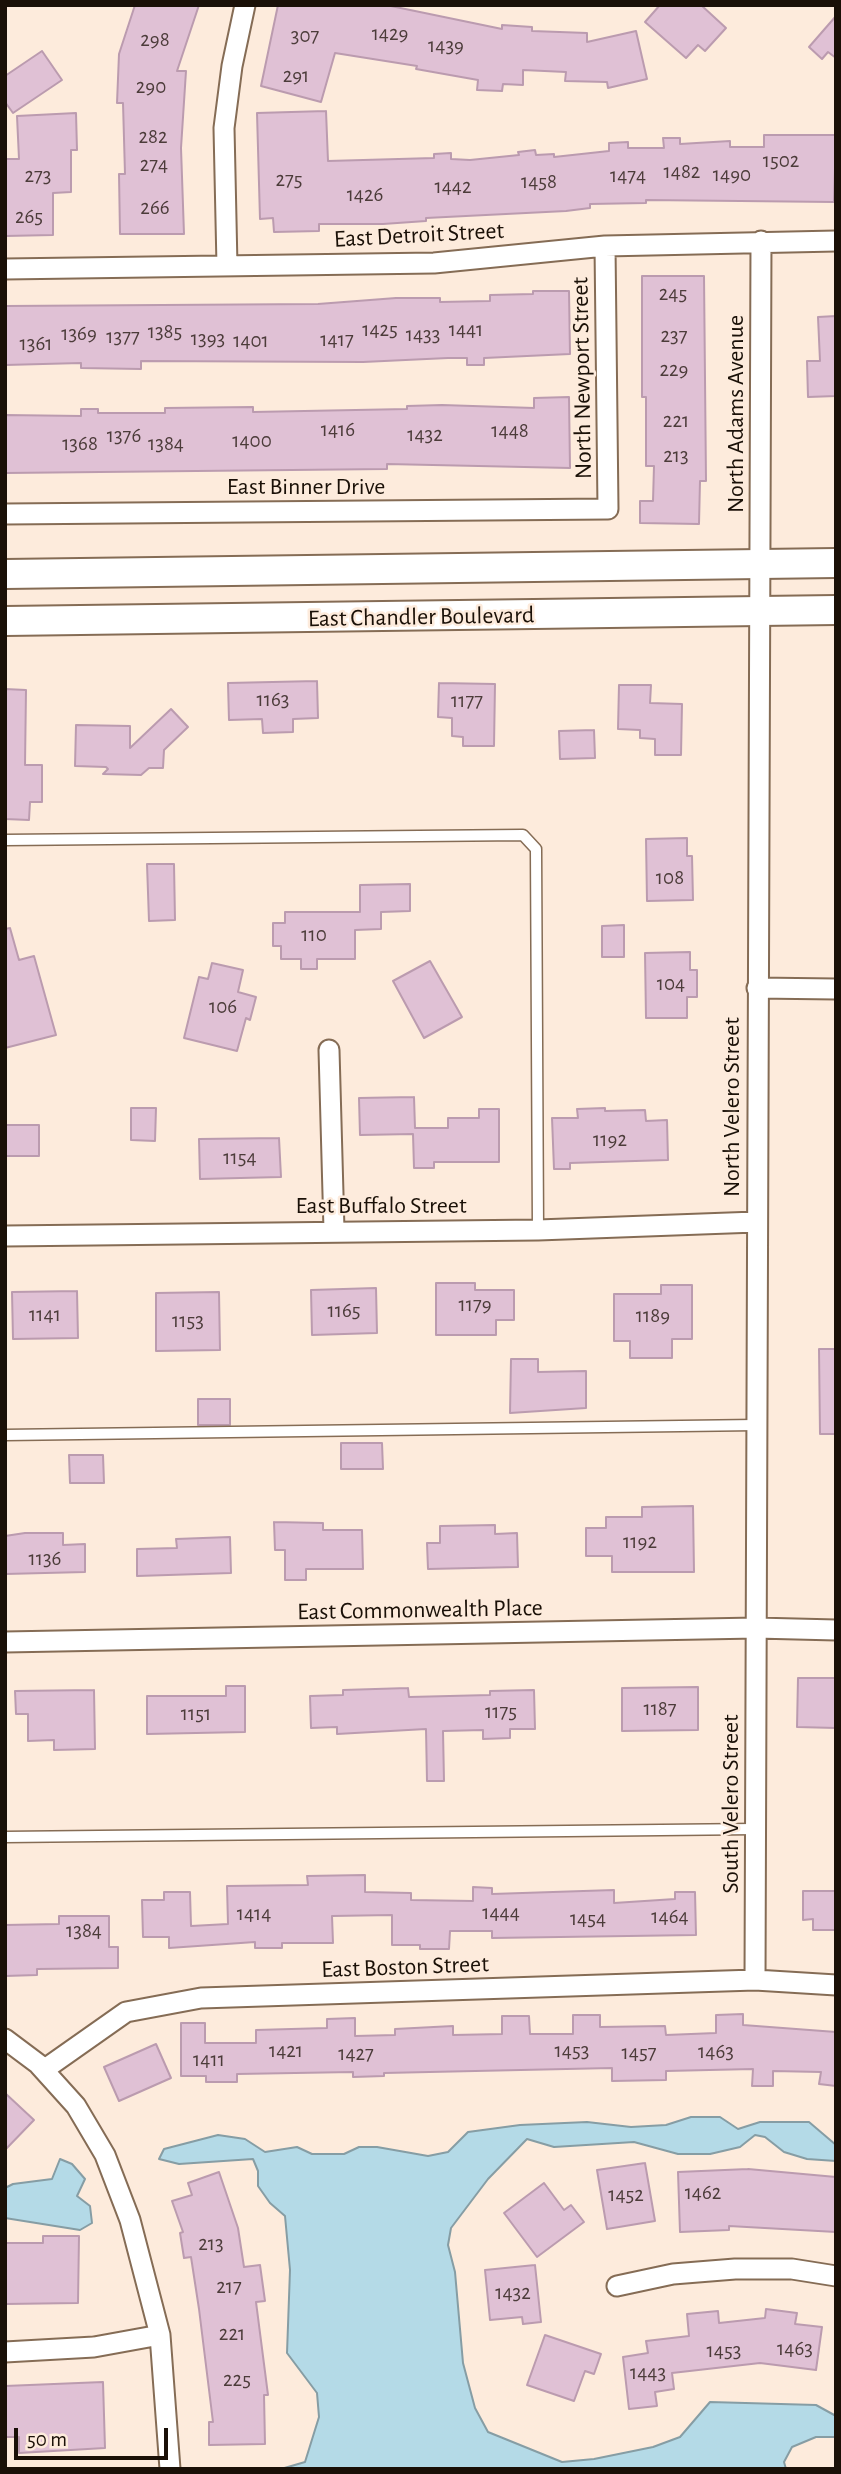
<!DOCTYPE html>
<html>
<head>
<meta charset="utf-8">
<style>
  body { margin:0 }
  #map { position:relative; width:841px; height:2474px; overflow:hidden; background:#fdebdc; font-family:"Alegreya Sans",sans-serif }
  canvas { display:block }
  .frame { position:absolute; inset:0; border:7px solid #1a1007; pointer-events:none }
  .scale { position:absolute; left:14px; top:2428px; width:154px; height:32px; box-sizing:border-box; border:4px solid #1a1007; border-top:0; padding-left:9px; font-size:21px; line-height:24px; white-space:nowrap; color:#1a1007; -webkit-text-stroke:5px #fdebdc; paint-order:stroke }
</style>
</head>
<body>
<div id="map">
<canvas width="841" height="2474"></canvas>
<div class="frame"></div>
<div class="scale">50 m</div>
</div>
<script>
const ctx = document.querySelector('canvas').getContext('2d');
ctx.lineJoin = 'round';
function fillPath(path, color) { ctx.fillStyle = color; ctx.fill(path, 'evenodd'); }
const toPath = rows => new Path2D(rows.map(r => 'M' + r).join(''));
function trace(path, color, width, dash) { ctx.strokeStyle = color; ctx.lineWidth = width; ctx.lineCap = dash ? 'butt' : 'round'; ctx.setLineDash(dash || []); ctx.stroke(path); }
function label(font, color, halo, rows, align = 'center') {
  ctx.font = font + ' "Alegreya Sans",sans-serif'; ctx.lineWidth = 5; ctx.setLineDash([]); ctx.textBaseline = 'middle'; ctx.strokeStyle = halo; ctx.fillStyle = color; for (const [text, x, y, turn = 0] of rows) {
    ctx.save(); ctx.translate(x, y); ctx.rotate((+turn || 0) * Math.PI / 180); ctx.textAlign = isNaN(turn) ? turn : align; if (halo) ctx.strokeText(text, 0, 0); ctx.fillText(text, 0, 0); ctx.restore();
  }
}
const water = toPath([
  [691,2117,720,2117,738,2129,760,2122,809,2122,836,2145,836,2161,807,2159,784,2152,765,2137,755,2135,740,2147,710,2154,678,2154,634,2142,554,2147,527,2139,488,2179,451,2228,448,2245,455,2272,463,2363,475,2408,488,2432,562,2462,594,2459,653,2447,680,2437,710,2402,816,2405,836,2416,836,2437,816,2437,792,2447,784,2462,786,2469,281,2469,305,2462,319,2417,317,2393,287,2353,290,2270,285,2216,270,2203,258,2186,258,2171,253,2159,179,2164,159,2159,164,2149,218,2135,245,2139,265,2152,297,2147,312,2154,344,2154,359,2147,377,2147,428,2156,448,2152,468,2132,520,2125,587,2122,631,2127,666,2125,691,2117],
  [60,2159,72,2164,85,2179,77,2196,90,2206,92,2223,80,2230,5,2218,5,2188,13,2184,52,2179,60,2159]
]);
fillPath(water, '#b4dae7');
trace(water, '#869da4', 2);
const building = toPath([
  [135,5,199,5,177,71,186,71,181,148,184,234,120,234,119,174,125,174,123,103,117,103,119,54,135,5],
  [278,5,386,5,502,29,502,25,532,27,532,31,587,33,587,42,636,31,647,79,608,88,607,82,565,81,566,72,523,70,523,85,503,84,502,91,477,90,478,80,416,69,417,66,335,53,321,102,261,86,278,5],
  [660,5,701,5,726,28,705,51,698,45,686,58,645,22,660,5],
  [836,16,836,58,828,52,822,59,809,47,836,16],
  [42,51,62,80,13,113,5,102,5,76,42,51],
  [326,111,328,161,434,158,434,154,451,153,451,159,470,160,519,155,518,152,535,150,536,155,554,154,554,157,609,151,609,143,628,142,628,148,664,148,663,138,680,138,680,144,730,141,730,147,764,147,764,135,836,135,834,202,646,200,646,203,590,204,590,208,566,211,426,218,426,221,383,224,319,224,319,231,274,232,273,218,260,219,257,113,326,111],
  [76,113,77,150,71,150,71,192,53,193,53,235,5,236,5,159,19,159,17,116,76,113],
  [642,276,704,276,706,481,700,481,699,524,640,523,640,501,653,501,654,466,646,466,646,397,642,397,642,276],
  [533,291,569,291,570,354,484,358,484,365,467,365,467,358,448,358,363,362,141,361,141,369,81,368,81,363,5,365,5,306,318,304,396,298,440,298,440,302,490,301,490,295,533,294,533,291],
  [836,316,836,396,808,397,807,361,820,361,818,317,836,316],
  [569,397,570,468,387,464,387,469,5,473,5,415,81,416,81,409,98,409,98,413,165,413,165,408,253,407,253,412,407,409,407,406,442,405,534,408,534,398,569,397],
  [317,681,318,718,293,719,293,732,263,733,262,719,229,720,228,683,317,681],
  [439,683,495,684,494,746,463,746,463,737,452,736,452,718,438,717,439,683],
  [619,685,651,685,650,703,682,704,681,755,655,755,655,739,640,738,640,730,618,729,619,685],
  [5,689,26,690,25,765,42,765,42,802,30,802,29,820,5,819,5,689],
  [171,709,188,727,164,750,163,768,149,768,141,775,103,774,108,769,106,767,75,766,76,725,130,726,130,748,171,709],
  [594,730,595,758,560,759,559,731,594,730],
  [687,838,687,856,692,856,693,900,647,901,646,839,687,838],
  [147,864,174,864,175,920,149,921,147,864],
  [410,884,410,911,381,912,381,929,355,930,355,959,317,959,317,969,301,969,301,959,281,959,281,946,273,946,273,923,285,923,285,912,360,912,360,885,410,884],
  [624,925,624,957,602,957,602,926,624,925],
  [10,928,19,960,34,956,56,1035,5,1048,5,929,10,928],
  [690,952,690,970,697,970,697,997,687,997,687,1018,646,1018,645,953,690,952],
  [430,961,462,1017,424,1038,393,981,430,961],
  [212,963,243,970,238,992,256,997,250,1020,246,1018,237,1051,184,1038,199,977,208,979,212,963],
  [414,1097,415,1128,448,1128,448,1118,479,1118,479,1109,499,1109,499,1162,434,1162,434,1168,414,1168,413,1134,360,1135,359,1098,414,1097],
  [131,1108,156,1108,155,1141,131,1140,131,1108],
  [605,1108,605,1111,645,1110,646,1121,667,1120,668,1160,570,1163,570,1169,554,1169,552,1118,578,1118,577,1109,605,1108],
  [5,1125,39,1125,39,1156,5,1156,5,1125],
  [279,1138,281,1177,200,1179,199,1139,279,1138],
  [436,1283,475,1283,475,1290,514,1290,514,1320,496,1320,496,1335,436,1335,436,1283],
  [661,1285,692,1285,692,1339,672,1339,672,1358,630,1358,630,1341,614,1341,614,1294,661,1294,661,1285],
  [376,1288,377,1333,312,1335,311,1290,376,1288],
  [77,1291,78,1338,13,1339,12,1292,77,1291],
  [219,1292,220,1350,156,1351,156,1293,219,1292],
  [819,1349,836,1349,836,1434,820,1434,819,1349],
  [511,1359,538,1359,538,1372,586,1371,586,1408,510,1413,511,1359],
  [198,1399,230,1399,230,1425,198,1425,198,1399],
  [341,1443,382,1443,383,1469,341,1469,341,1443],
  [69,1455,103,1455,104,1483,70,1483,69,1455],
  [693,1506,694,1572,612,1572,612,1556,586,1556,586,1528,606,1528,606,1517,642,1517,642,1507,693,1506],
  [274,1522,323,1523,323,1530,362,1530,363,1569,306,1569,306,1580,285,1580,285,1550,275,1550,274,1522],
  [495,1525,495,1534,517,1533,518,1567,428,1569,427,1543,440,1543,440,1526,495,1525],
  [25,1533,63,1533,63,1545,85,1544,85,1572,5,1574,5,1536,25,1533],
  [230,1537,231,1573,137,1576,137,1549,177,1548,176,1539,230,1537],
  [798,1678,836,1678,836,1728,797,1727,798,1678],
  [226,1686,245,1686,245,1732,147,1734,147,1696,226,1696,226,1686],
  [698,1687,698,1730,622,1731,622,1688,698,1687],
  [408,1688,409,1697,490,1695,490,1691,534,1690,535,1729,510,1729,510,1738,483,1739,483,1730,443,1731,444,1781,427,1781,426,1729,337,1734,337,1727,311,1728,310,1696,343,1695,343,1690,408,1688],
  [94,1690,95,1749,54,1750,54,1740,28,1741,28,1714,16,1714,15,1691,94,1690],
  [365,1875,365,1892,411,1893,411,1900,473,1901,473,1887,492,1888,492,1894,614,1890,614,1903,675,1899,675,1892,695,1892,696,1935,492,1938,492,1931,450,1931,449,1949,420,1949,420,1945,392,1945,392,1915,332,1916,333,1943,282,1943,282,1948,255,1948,255,1942,169,1948,169,1937,143,1937,142,1900,164,1900,164,1892,190,1892,191,1926,228,1924,227,1886,308,1885,307,1876,365,1875],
  [803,1891,836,1891,836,1930,813,1930,813,1919,803,1920,803,1891],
  [59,1916,109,1916,109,1947,118,1947,118,1968,37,1969,37,1975,5,1976,5,1925,59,1924,59,1916],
  [743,2014,743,2025,836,2032,836,2086,819,2084,821,2072,773,2071,773,2086,752,2086,753,2069,666,2071,666,2080,612,2081,612,2068,384,2073,384,2076,353,2077,353,2072,237,2074,237,2082,206,2082,206,2076,181,2076,181,2023,205,2023,205,2043,256,2043,256,2030,327,2028,327,2019,355,2018,355,2036,395,2035,395,2029,453,2026,453,2035,502,2034,502,2016,529,2016,530,2034,573,2034,573,2015,600,2015,600,2027,665,2026,666,2035,716,2033,716,2015,743,2014],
  [156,2044,171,2078,119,2101,104,2067,156,2044],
  [5,2093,34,2120,5,2150,5,2093],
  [645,2163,655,2221,607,2229,597,2170,645,2163],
  [748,2169,836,2177,836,2232,729,2226,729,2230,680,2232,678,2172,748,2169],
  [219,2172,238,2228,244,2267,260,2265,265,2301,256,2302,268,2395,264,2395,265,2444,209,2445,209,2422,213,2422,199,2309,191,2257,184,2258,180,2233,183,2232,172,2201,192,2195,188,2183,219,2172],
  [544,2183,564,2210,571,2205,584,2222,537,2257,504,2213,544,2183],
  [43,2236,79,2236,78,2303,5,2304,5,2243,43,2243,43,2236],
  [535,2265,541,2322,523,2324,522,2317,490,2320,485,2270,535,2265],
  [766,2309,797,2313,795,2324,822,2327,816,2370,760,2363,672,2373,674,2389,655,2392,657,2406,629,2409,623,2357,648,2353,646,2341,689,2336,687,2314,718,2311,719,2323,765,2318,766,2309],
  [545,2335,601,2354,594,2374,585,2371,574,2401,527,2385,545,2335],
  [103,2382,105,2448,19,2453,19,2437,5,2437,5,2386,103,2382]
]);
fillPath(building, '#e0c1d5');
trace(building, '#bb9baf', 2);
const lane = toPath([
  [5,840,523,835,536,849,538,1230],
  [5,1435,756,1425],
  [5,1837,755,1829]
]);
const street = toPath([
  [227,266,224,128,232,66,245,5],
  [5,269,434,263,605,246,836,241],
  [5,514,608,509,605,246],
  [757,988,836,989],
  [329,1050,334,1230],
  [5,1236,538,1230,756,1222],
  [5,1642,756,1628,836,1630],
  [755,1980,761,241],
  [5,2039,45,2069,126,2012,201,1998,755,1980,836,1985],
  [39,2065,76,2106,105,2155,130,2220,160,2335,170,2469],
  [617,2286,673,2274,735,2269,792,2269,836,2276],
  [5,2352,94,2347,160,2335]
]);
const secondary = toPath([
  [5,574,836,563],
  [5,621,836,610]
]);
trace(lane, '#856c55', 13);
trace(street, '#856c55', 23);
trace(secondary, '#856c55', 32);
trace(lane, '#fff', 10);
trace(street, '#fff', 19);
trace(secondary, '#fff', 28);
label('21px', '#4c3c3a', null, [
  ["1429",390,34],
  ["307",305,36],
  ["298",155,40],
  ["1439",446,46],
  ["291",296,76],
  ["290",151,87],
  ["282",153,137],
  ["1502",781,161],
  ["274",154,165],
  ["1482",682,172],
  ["1490",732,175],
  ["273",38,176],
  ["1474",628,176],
  ["275",289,180],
  ["1458",539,182],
  ["1442",453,187],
  ["1426",365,195],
  ["266",155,208],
  ["265",29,217],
  ["245",673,294],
  ["1425",380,330],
  ["1441",466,330],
  ["1385",165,332],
  ["1369",79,334],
  ["1433",423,335],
  ["237",674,336],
  ["1377",123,337],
  ["1393",208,339],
  ["1417",337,340],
  ["1401",251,341],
  ["1361",36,344],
  ["229",674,370],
  ["221",676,421],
  ["1416",338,430],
  ["1448",510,431],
  ["1432",425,435],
  ["1376",124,436],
  ["1400",252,441],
  ["1368",80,444],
  ["1384",166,444],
  ["213",676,456],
  ["1163",273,700],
  ["1177",467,701],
  ["108",670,878],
  ["110",314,935],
  ["104",671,984],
  ["106",223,1007],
  ["1192",610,1140],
  ["1154",240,1158],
  ["1179",475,1305],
  ["1165",344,1311],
  ["1141",45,1315],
  ["1189",653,1316],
  ["1153",188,1321],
  ["1192",640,1542],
  ["1136",45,1559],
  ["1187",660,1709],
  ["1175",501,1712],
  ["1151",196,1714],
  ["1444",501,1913],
  ["1414",254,1914],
  ["1464",670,1917],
  ["1454",588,1919],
  ["1384",84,1931],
  ["1421",286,2051],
  ["1453",572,2051],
  ["1463",716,2052],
  ["1457",639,2053],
  ["1427",356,2054],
  ["1411",209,2060],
  ["1462",703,2193],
  ["1452",626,2195],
  ["213",211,2244],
  ["217",229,2287],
  ["1432",513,2293],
  ["221",232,2334],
  ["1463",795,2349],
  ["1453",724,2351],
  ["1443",648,2373],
  ["225",237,2380]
]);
label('24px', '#1a1007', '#fdebdc', [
  ["East Detroit Street",419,235,-3],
  ["North Newport Street",582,378,-91],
  ["North Adams Avenue",736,414,-90],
  ["East Binner Drive",306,487],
  ["East Chandler Boulevard",421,617,-1],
  ["North Velero Street",732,1107,-90],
  ["East Buffalo Street",381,1206],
  ["East Commonwealth Place",420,1610,-1],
  ["South Velero Street",731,1804,-90],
  ["East Boston Street",405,1967,-2]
]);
</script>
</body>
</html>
